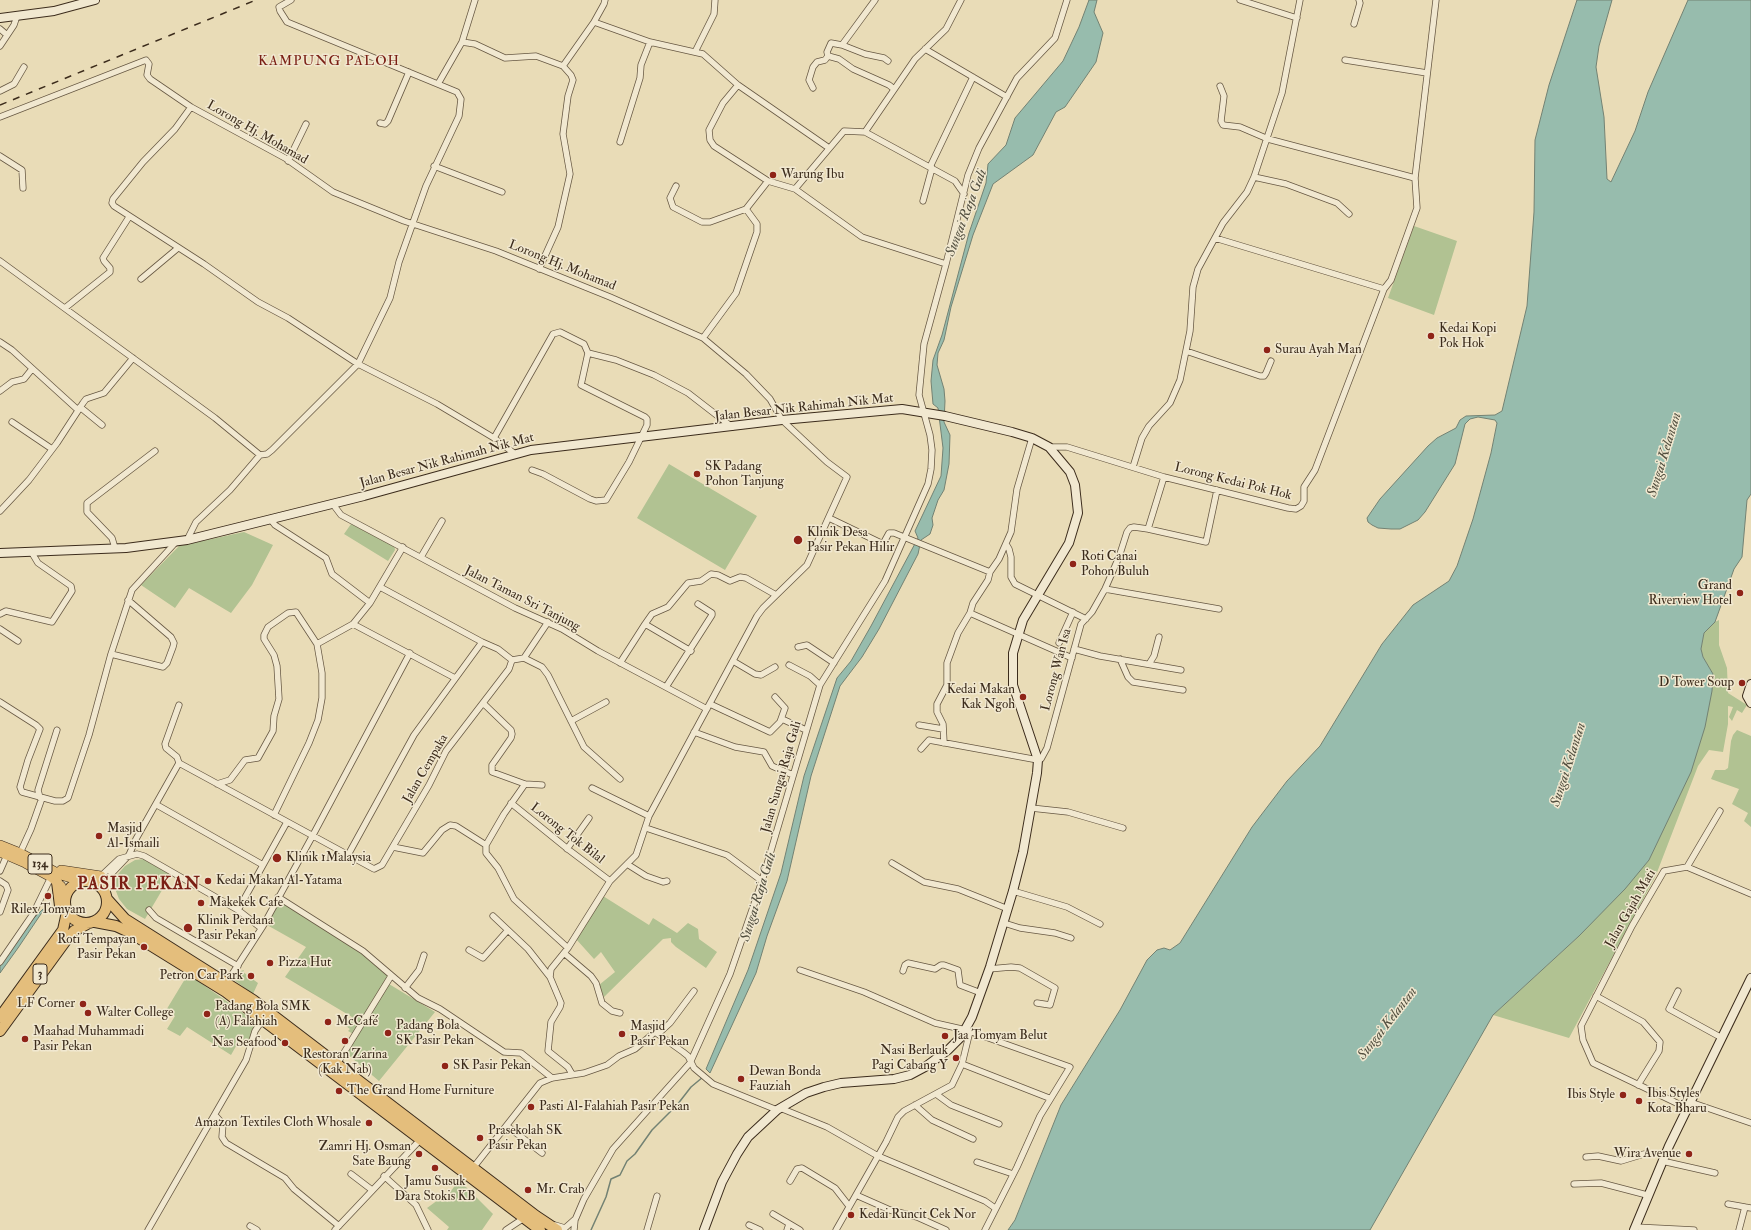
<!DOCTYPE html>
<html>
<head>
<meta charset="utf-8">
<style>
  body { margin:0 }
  canvas { display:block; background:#e9dcb7 }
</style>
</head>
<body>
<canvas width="1751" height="1230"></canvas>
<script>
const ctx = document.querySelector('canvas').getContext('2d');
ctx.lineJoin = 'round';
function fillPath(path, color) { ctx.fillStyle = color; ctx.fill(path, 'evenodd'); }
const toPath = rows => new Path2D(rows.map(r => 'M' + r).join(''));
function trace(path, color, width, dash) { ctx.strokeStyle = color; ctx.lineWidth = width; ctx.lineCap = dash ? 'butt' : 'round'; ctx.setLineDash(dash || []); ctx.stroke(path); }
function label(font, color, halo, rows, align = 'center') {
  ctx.font = font + ' "IM FELL Double Pica",serif'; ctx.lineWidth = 3; ctx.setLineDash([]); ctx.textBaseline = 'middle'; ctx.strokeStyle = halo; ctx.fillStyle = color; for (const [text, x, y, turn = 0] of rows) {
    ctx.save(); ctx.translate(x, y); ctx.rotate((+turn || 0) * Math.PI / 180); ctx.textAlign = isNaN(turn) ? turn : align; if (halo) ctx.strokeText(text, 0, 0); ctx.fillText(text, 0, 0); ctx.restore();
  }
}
fillPath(toPath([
  [1414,226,1457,241,1434,315,1388,298],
  [669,464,757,516,725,570,637,518],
  [351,524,394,545,395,550,388,561,344,534],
  [244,532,273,545,252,585,231,613,189,588,175,608,141,585,179,546],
  [1719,620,1719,645,1727,668,1728,693,1747,705,1742,713,1737,710,1732,721,1729,717,1733,707,1728,706,1728,724,1723,752,1709,750,1698,766,1656,875,1569,1038,1493,1015,1579,936,1649,860,1679,794,1713,674,1703,657,1701,649,1704,633,1715,622],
  [1737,730,1751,736,1751,827,1744,821,1748,813,1732,804,1739,789,1711,779,1715,770,1725,770,1728,768,1731,741,1733,735],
  [144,859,171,875,145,919,127,909,119,899,112,881,125,866,135,860],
  [603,896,649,925,653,918,677,933,688,923,698,929,699,939,717,952,706,968,676,947,671,942,671,938,663,939,604,997,599,985,615,972,601,952,594,959,576,939],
  [278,897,363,951,391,976,355,1035,348,1031,350,1029,346,1026,352,1017,285,977,306,947,267,925,265,928],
  [244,970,243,972,258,983,253,994,234,980,238,972],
  [188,974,256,1022,248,1047,239,1041,231,1055,187,1027,180,1036,167,1029,175,1016,165,1012],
  [389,984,435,1012,379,1081,346,1053],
  [459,1180,493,1214,482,1230,447,1230,449,1227,427,1208,438,1200,443,1202]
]), '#b1c292');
const water = toPath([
  [1089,0,1097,0,1094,12,1103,33,1096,62,1065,107,1056,112,1033,155,993,184,973,235,951,307,944,340,938,353,937,365,944,389,945,401,944,422,950,435,949,464,944,490,938,500,932,518,933,525,930,534,921,540,918,554,879,629,862,657,840,686,811,776,787,881,767,936,756,973,710,1073,706,1069,748,970,781,873,804,776,837,678,851,661,871,626,918,538,915,531,941,476,943,448,938,408,933,404,931,381,933,360,942,335,969,233,986,183,988,164,1006,145,1015,118,1063,61,1079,27,1089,0],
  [1577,0,1612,0,1599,46,1596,67,1604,117,1607,179,1611,182,1635,131,1648,92,1688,0,1751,0,1751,494,1747,500,1742,557,1734,569,1715,622,1704,633,1701,649,1703,657,1713,674,1712,691,1705,727,1691,772,1649,860,1625,889,1579,936,1493,1015,1370,1230,1008,1230,1015,1220,1061,1105,1120,1010,1147,960,1157,950,1164,948,1170,950,1180,943,1252,827,1287,781,1320,746,1382,644,1413,605,1449,581,1457,566,1473,519,1491,453,1497,423,1495,420,1478,417,1470,419,1465,424,1455,464,1425,512,1418,520,1400,529,1391,529,1378,528,1372,525,1368,522,1367,518,1380,499,1428,446,1437,438,1456,428,1460,420,1466,416,1495,415,1502,411,1527,306,1534,212,1535,140,1549,85,1577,0],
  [47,905,18,948,0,973,0,965,32,920,47,905]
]);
fillPath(water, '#97bcad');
trace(water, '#738273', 1);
trace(toPath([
  [591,1230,606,1197,611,1179,620,1175,627,1161,635,1154,652,1130,677,1105,691,1087,703,1077]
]), '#738273', 1.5);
const street = toPath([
  [605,0,604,4,594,22,650,42,703,54,738,85,829,148],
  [875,0,842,45,831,43,827,52,828,56,839,59,853,69,889,85,894,89],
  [1240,0,1297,18],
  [1354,24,1360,3,1359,0],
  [0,29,7,35],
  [462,42,475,44,505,58,536,56,563,66,594,22],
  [842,45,865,54,884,58,888,61],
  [0,46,14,25,17,16],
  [925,49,1007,97],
  [695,52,714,14,715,0],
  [1345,60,1427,73],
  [438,84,462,42,475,0],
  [738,85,723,103,709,130,710,140,714,146,768,181],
  [1220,86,1224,96,1221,121,1223,125,1240,127,1268,139,1415,178],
  [813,88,809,80,813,67,817,62,825,60,828,56],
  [0,91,14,84,24,67],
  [191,107,175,129,143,162,113,199,112,203,114,206,204,264,258,302,288,318,358,364,437,404,494,438,515,454],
  [0,117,146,60,149,64,147,75,150,79,191,107,285,158,333,192,404,221,496,251,610,297,703,338,746,374,770,399,782,420,827,462,847,477,807,565,763,608,757,616,649,816,636,855,610,881,568,948,551,969,550,977,561,1003,560,1007,551,1022,548,1051,568,1067,572,1074],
  [380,123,385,124,388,121,409,72],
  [865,132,915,59,946,29,961,0],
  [620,142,640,78,641,65,650,42],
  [0,156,22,170,23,188],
  [288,161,306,124],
  [434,166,502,192],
  [930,167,973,77],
  [1254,177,1286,184,1337,203,1349,214],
  [676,186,670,198,673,207,702,222,710,222,746,209],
  [795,189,862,237,946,264],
  [923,201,932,168],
  [1215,238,1384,289],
  [0,261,215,418,260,455],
  [539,269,558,227,570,174,563,134,568,96,573,80,571,75,563,66],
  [141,279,178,248],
  [65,308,110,272,110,268,104,261,103,258,129,217],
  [703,338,736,293,757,232,757,224,746,209,768,181,795,189,844,131,865,132,955,181,964,194],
  [0,342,12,350,78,410],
  [1186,351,1260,376,1264,376,1266,373,1271,361],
  [588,353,616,360,654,375,688,393,732,427],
  [0,391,12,382,24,379,32,369],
  [80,407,102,425],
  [12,422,52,449],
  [494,438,553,334,560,332,584,344,588,353,581,385,645,417,647,419,647,425,629,462,606,500,596,501,590,499,543,474,532,470],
  [1049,447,1067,447,1164,477,1148,529],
  [1133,467,1142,438,1149,426,1170,403,1180,380,1190,331,1193,287,1198,269,1223,223,1247,192,1254,177,1282,93,1300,0],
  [1164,477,1288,508,1296,509,1301,506,1304,501,1304,487,1315,470,1384,289,1391,280,1417,208,1415,178,1436,0],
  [332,503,341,515,515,608,562,629,598,651,707,709],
  [0,511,29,480,57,443,83,403,86,399,104,393,133,358],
  [829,518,881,543,884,542,889,533,894,533,990,572],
  [271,520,275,525,326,558,332,574,370,603],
  [187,540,196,522,230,490,260,455,267,454,272,450,358,364,390,298,399,262,426,186,459,116,461,99,457,92,287,22,280,11,279,7,291,0],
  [1006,544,1009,549,1011,557,1011,577,1015,584,1086,619],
  [115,548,112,538,87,512,87,503,155,451],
  [421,557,442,521],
  [380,587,482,642,498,649,512,660],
  [1105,589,1219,609],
  [970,613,1072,658],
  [0,614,6,611,52,622,72,591,71,586,38,563,32,553],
  [353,624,370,603,403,547],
  [645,624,652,614,668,607,688,583,701,581,711,574,718,575,730,581,740,577,746,578,776,595],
  [0,629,18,641],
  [1059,643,1073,612],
  [317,644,353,624,455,678],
  [798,647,807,645,834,663],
  [1074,649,1100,656,1181,670],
  [111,654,163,667,167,663,173,647,174,643,171,637,128,600],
  [524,658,548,622],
  [1120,659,1128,677,1133,682,1183,690],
  [512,660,524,658,542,667,548,675,584,747,620,779],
  [733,661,755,674,761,675,775,667],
  [620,663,645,624,691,651],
  [1149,664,1154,656,1159,637],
  [789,665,810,676,820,685],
  [666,687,712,615,712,613,698,604],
  [0,702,36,725,40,729,28,760,20,787,22,792,55,801,63,801,68,798,89,735,111,654,132,590,176,542],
  [483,703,511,730,512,734,511,738,492,765,492,772,525,784,542,785],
  [710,704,770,732,780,722,785,708,775,697],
  [179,705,165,744,166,748,177,757,179,763,374,869,382,865,429,785,446,751,509,669,512,660],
  [782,719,806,730],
  [571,721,606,702],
  [919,725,943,729],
  [694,732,735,747,764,752,772,766,793,775],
  [944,743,943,724,937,712,937,704,947,685,947,663,958,633,970,613,973,603,988,580,990,572,999,559,1011,532,1017,489,1032,438],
  [921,749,929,740,1038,760,1041,759,1047,748,1081,624,1092,612,1105,589,1119,557,1127,532,1130,528,1134,527,1148,529,1206,542,1217,490],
  [217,784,230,780,245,760,258,758,273,731,274,716,279,699,277,666,274,655,264,639,264,635,268,627,288,613,296,612,317,644,322,673,322,698,318,720,309,743,274,815],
  [525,784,504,814,486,845,486,853,498,868,514,899,568,948],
  [592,788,649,816],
  [40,798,38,790,57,730],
  [511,803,569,850,610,881],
  [157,805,263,865],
  [1031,808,1068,812,1123,828],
  [646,828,727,855,762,881],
  [393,847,423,853,442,830,450,825,456,826,486,845],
  [567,849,589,818],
  [20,853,31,829,42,798],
  [348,855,414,735,482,642],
  [892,863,924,882,958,889,1008,909],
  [627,864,646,876,663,882,667,881],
  [1687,867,1720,811],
  [0,871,7,855],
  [0,881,6,885,8,890,0,912],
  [89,881,101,876,119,859,137,854,144,856,238,910,261,928],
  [1013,891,1067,907,1100,924],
  [106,895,111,874,129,855,136,839,179,763],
  [278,897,363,951,418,998,440,1009,504,1052,521,1053,552,1078],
  [149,910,156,918,238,966],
  [238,910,287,822],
  [493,916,528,949,550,977],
  [1004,923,1020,928,1055,933,1071,938],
  [469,950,483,958,508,930],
  [564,953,591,976,596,983,602,1003,612,1011,620,1013],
  [0,962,33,914,51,877],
  [989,969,1011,967,1020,968,1055,988,1050,1005,1037,1003],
  [800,970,864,992,935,1023,966,1030,1070,1067,1040,1116,1017,1167,985,1230],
  [903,971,905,965,908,963,935,969,941,965,944,965,958,970,960,985,981,993],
  [227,982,263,926,313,835,410,653],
  [405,988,419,970,424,955],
  [1678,991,1669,1009,1722,1038],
  [1596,996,1643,1022,1660,1042,1659,1051,1638,1085],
  [658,1034,670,1023,694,991],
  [337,1064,391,976],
  [962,1064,1049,1098],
  [936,1094,951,1105,999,1124],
  [1690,1102,1751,1123],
  [915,1105,932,1120,973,1139],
  [780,1108,827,1127,878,1156,985,1201,995,1208],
  [1687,1108,1593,1063,1583,1040,1581,1026,1632,926,1664,871,1687,867,1751,894],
  [215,1115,223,1124,222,1137,226,1143,285,1178,294,1189,339,1226],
  [507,1126,542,1153],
  [1586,1157,1598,1156,1621,1161,1644,1154],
  [1662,1161,1715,1173],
  [977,1162,1013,1174],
  [473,1168,540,1083,552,1078,584,1073,607,1065,619,1056,635,1049,655,1032,683,1052,688,1056,694,1068,713,1084,777,1110],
  [351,1174,372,1190],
  [384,1176,416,1205,428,1230],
  [790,1181,797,1169,802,1168,835,1188,849,1206],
  [1574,1184,1601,1183,1647,1195],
  [856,1195,890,1210,917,1217,946,1230],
  [1728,1204,1745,1207],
  [773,1214,800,1230],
  [555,1225,565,1228,574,1220],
  [749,1225,760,1230],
  [250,1226,257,1230],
  [1635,1227,1694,1230],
  [148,1230,246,1060,255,1031,263,1019],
  [335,1230,420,1140],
  [506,1230,524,1218],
  [574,1230,575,1220,584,1199,613,1149,690,1063,730,974,762,881,820,685,885,581,928,484,931,469,932,450,930,435,919,395,924,344,946,264,968,175,979,148,1017,78,1055,38,1067,0],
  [647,1230,657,1196],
  [787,1230,789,1224],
  [836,1230,886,1142,898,1117,904,1111,952,1085,962,1064,970,1031],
  [1739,1230,1745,1207,1751,1208]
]);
const secondary = toPath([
  [0,18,54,11,95,0],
  [0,553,126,548,187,540,364,496,531,450,782,420,902,409,945,416,1012,432,1032,438,1049,447,1070,472,1075,485,1078,513,1069,543,1023,620,1013,653,1013,685,1038,760,1037,773,1023,852,1013,891,990,967,972,1017,961,1037,948,1050,925,1067,910,1075,894,1079,841,1083,824,1087,806,1093,777,1110,748,1137,737,1154,722,1182,704,1230],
  [1751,684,1747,696,1751,703],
  [1634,1230,1669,1146,1751,978]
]);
const primary = toPath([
  [0,845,20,853,61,875,81,881],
  [0,852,25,863,51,877,61,886,65,896],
  [61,870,101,876]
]);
const highway = toPath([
  '65 902a21 21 0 1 1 42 0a21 21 0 1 1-42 0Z',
  [57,882,60,906],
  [107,899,125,919,253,1000,536,1216,557,1230],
  [95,922,116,926,129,932,226,992,540,1230],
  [0,1017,63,930,67,912],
  [0,1031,67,939,74,931,87,924]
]);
trace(street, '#675843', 7);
trace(secondary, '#3c2c1c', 10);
trace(primary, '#3c2c1c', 10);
trace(highway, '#3c2c1c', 12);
trace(street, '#f1e8d0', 5.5);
trace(secondary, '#f1e8d0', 8);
trace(primary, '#e4be7c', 9);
trace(highway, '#e4be7c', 10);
trace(toPath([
  [0,105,256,0]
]), '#3c2c1c', 1.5, [7, 7]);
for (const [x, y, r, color] of [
  [773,175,4,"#8f2418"],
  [1431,336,4,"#8f2418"],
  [1267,350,4,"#8f2418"],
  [697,474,4,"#8f2418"],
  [798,540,5,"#8f2418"],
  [1073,564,4,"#8f2418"],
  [1740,593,4,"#8f2418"],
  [1742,683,4,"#8f2418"],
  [1023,697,4,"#8f2418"],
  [99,836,4,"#8f2418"],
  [277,858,5,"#8f2418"],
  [208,881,4,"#8f2418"],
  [48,896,4,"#8f2418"],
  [201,903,4,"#8f2418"],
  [188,928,5,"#8f2418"],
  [144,947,4,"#8f2418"],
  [270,963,4,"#8f2418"],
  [251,976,4,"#8f2418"],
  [83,1004,4,"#8f2418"],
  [88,1013,4,"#8f2418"],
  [207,1014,4,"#8f2418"],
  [328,1022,4,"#8f2418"],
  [388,1033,4,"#8f2418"],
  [622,1034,4,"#8f2418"],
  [945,1036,4,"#8f2418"],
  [25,1039,4,"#8f2418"],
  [345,1041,4,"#8f2418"],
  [285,1043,4,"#8f2418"],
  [956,1058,4,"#8f2418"],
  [445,1066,4,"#8f2418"],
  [741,1079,4,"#8f2418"],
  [339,1091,4,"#8f2418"],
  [1623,1095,4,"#8f2418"],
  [1639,1101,4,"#8f2418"],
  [531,1107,4,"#8f2418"],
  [369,1123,4,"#8f2418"],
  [480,1138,4,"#8f2418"],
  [419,1154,4,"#8f2418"],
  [1689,1154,4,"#8f2418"],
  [435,1168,4,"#8f2418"],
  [528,1190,4,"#8f2418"],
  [851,1215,4,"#8f2418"]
]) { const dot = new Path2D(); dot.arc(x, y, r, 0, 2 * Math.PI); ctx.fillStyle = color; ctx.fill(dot); trace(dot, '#f1e8d0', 1.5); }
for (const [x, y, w] of [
  [40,864,24],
  [40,974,14]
]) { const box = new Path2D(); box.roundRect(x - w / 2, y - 10, w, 20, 3); ctx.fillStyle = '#f1e8d0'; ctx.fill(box); trace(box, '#3c2c1c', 1); }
label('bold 12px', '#3c2c1c', null, [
  ["134",40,864],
  ["3",40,974]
]);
label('13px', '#3c2c1c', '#f1e8d0', [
  ["Lorong Hj. Mohamad",257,133,30],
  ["Lorong Hj. Mohamad",562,266,22],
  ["Jalan Besar Nik Rahimah Nik Mat",804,408,-6],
  ["Jalan Besar Nik Rahimah Nik Mat",447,461,-15],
  ["Lorong Kedai Pok Hok",1233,482,14],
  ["Jalan Taman Sri Tanjung",522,599,27],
  ["Lorong Wan Isa",1057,670,-75],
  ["Jalan Cempaka",426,769,-60],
  ["Jalan Sungai Raja Gali",782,777,-74],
  ["Lorong Tok Bilal",567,834,38],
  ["Jalan Gajah Mati",1631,909,-60]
]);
label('13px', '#3c2c1c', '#f1e8d0', [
  ["Warung Ibu",781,175],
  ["Kedai Kopi",1439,329],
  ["Pok Hok",1439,344],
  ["Surau Ayah Man",1275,350],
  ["SK Padang",705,467],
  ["Pohon Tanjung",705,482],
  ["Klinik Desa",807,533],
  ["Pasir Pekan Hilir",807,548],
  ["Roti Canai",1081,557],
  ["Pohon Buluh",1081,572],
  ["Grand",1732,586,"right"],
  ["Riverview Hotel",1732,601,"right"],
  ["D Tower Soup",1734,683,"right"],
  ["Kedai Makan",1015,690,"right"],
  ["Kak Ngoh",1015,705,"right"],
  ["Masjid",107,829],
  ["Al-Ismaili",107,844],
  ["Klinik 1Malaysia",286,858],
  ["Kedai Makan Al-Yatama",216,881],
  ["Makekek Cafe",209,903],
  ["Rilex Tomyam",48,910,"center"],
  ["Klinik Perdana",197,921],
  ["Pasir Pekan",197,936],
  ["Roti Tempayan",136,940,"right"],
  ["Pasir Pekan",136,955,"right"],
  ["Pizza Hut",278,963],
  ["Petron Car Park",243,976,"right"],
  ["LF Corner",75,1004,"right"],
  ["Padang Bola SMK",215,1007],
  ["(A) Falahiah",215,1022],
  ["Walter College",96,1013],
  ["McCafé",336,1022],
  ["Padang Bola",396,1026],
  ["SK Pasir Pekan",396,1041],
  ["Masjid",630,1027],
  ["Pasir Pekan",630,1042],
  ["Maahad Muhammadi",33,1032],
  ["Pasir Pekan",33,1047],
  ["Jaa Tomyam Belut",953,1036],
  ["Nas Seafood",277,1043,"right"],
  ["Nasi Berlauk",948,1051,"right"],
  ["Pagi Cabang Y",948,1066,"right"],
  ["Restoran Zarina",345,1055,"center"],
  ["(Kak Nab)",345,1070,"center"],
  ["SK Pasir Pekan",453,1066],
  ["Dewan Bonda",749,1072],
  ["Fauziah",749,1087],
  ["The Grand Home Furniture",347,1091],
  ["Ibis Styles",1647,1094],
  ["Kota Bharu",1647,1109],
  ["Ibis Style",1615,1095,"right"],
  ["Pasti Al-Falahiah Pasir Pekan",539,1107],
  ["Amazon Textiles Cloth Whosale",361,1123,"right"],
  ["Prasekolah SK",488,1131],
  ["Pasir Pekan",488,1146],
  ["Zamri Hj. Osman",411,1147,"right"],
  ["Sate Baung",411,1162,"right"],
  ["Wira Avenue",1681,1154,"right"],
  ["Jamu Susuk",435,1182,"center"],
  ["Dara Stokis KB",435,1197,"center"],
  ["Mr. Crab",536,1190],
  ["Kedai Runcit Cek Nor",859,1215]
], 'left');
ctx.letterSpacing = '1px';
label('14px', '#7a1f14', '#f1e8d0', [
  ["KAMPUNG PALOH",329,62]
]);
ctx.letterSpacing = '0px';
label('italic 14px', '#535040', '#f1e8d0', [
  ["Sungai Raja Gali",967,213,-69],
  ["Sungai Kelantan",1665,455,-73],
  ["Sungai Kelantan",1569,765,-72],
  ["Sungai Raja Gali",759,897,-73],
  ["Sungai Kelantan",1388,1024,-52]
]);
ctx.letterSpacing = '1px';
label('bold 17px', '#7a1f14', '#f1e8d0', [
  ["PASIR PEKAN",139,885]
]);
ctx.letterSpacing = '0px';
</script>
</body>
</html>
